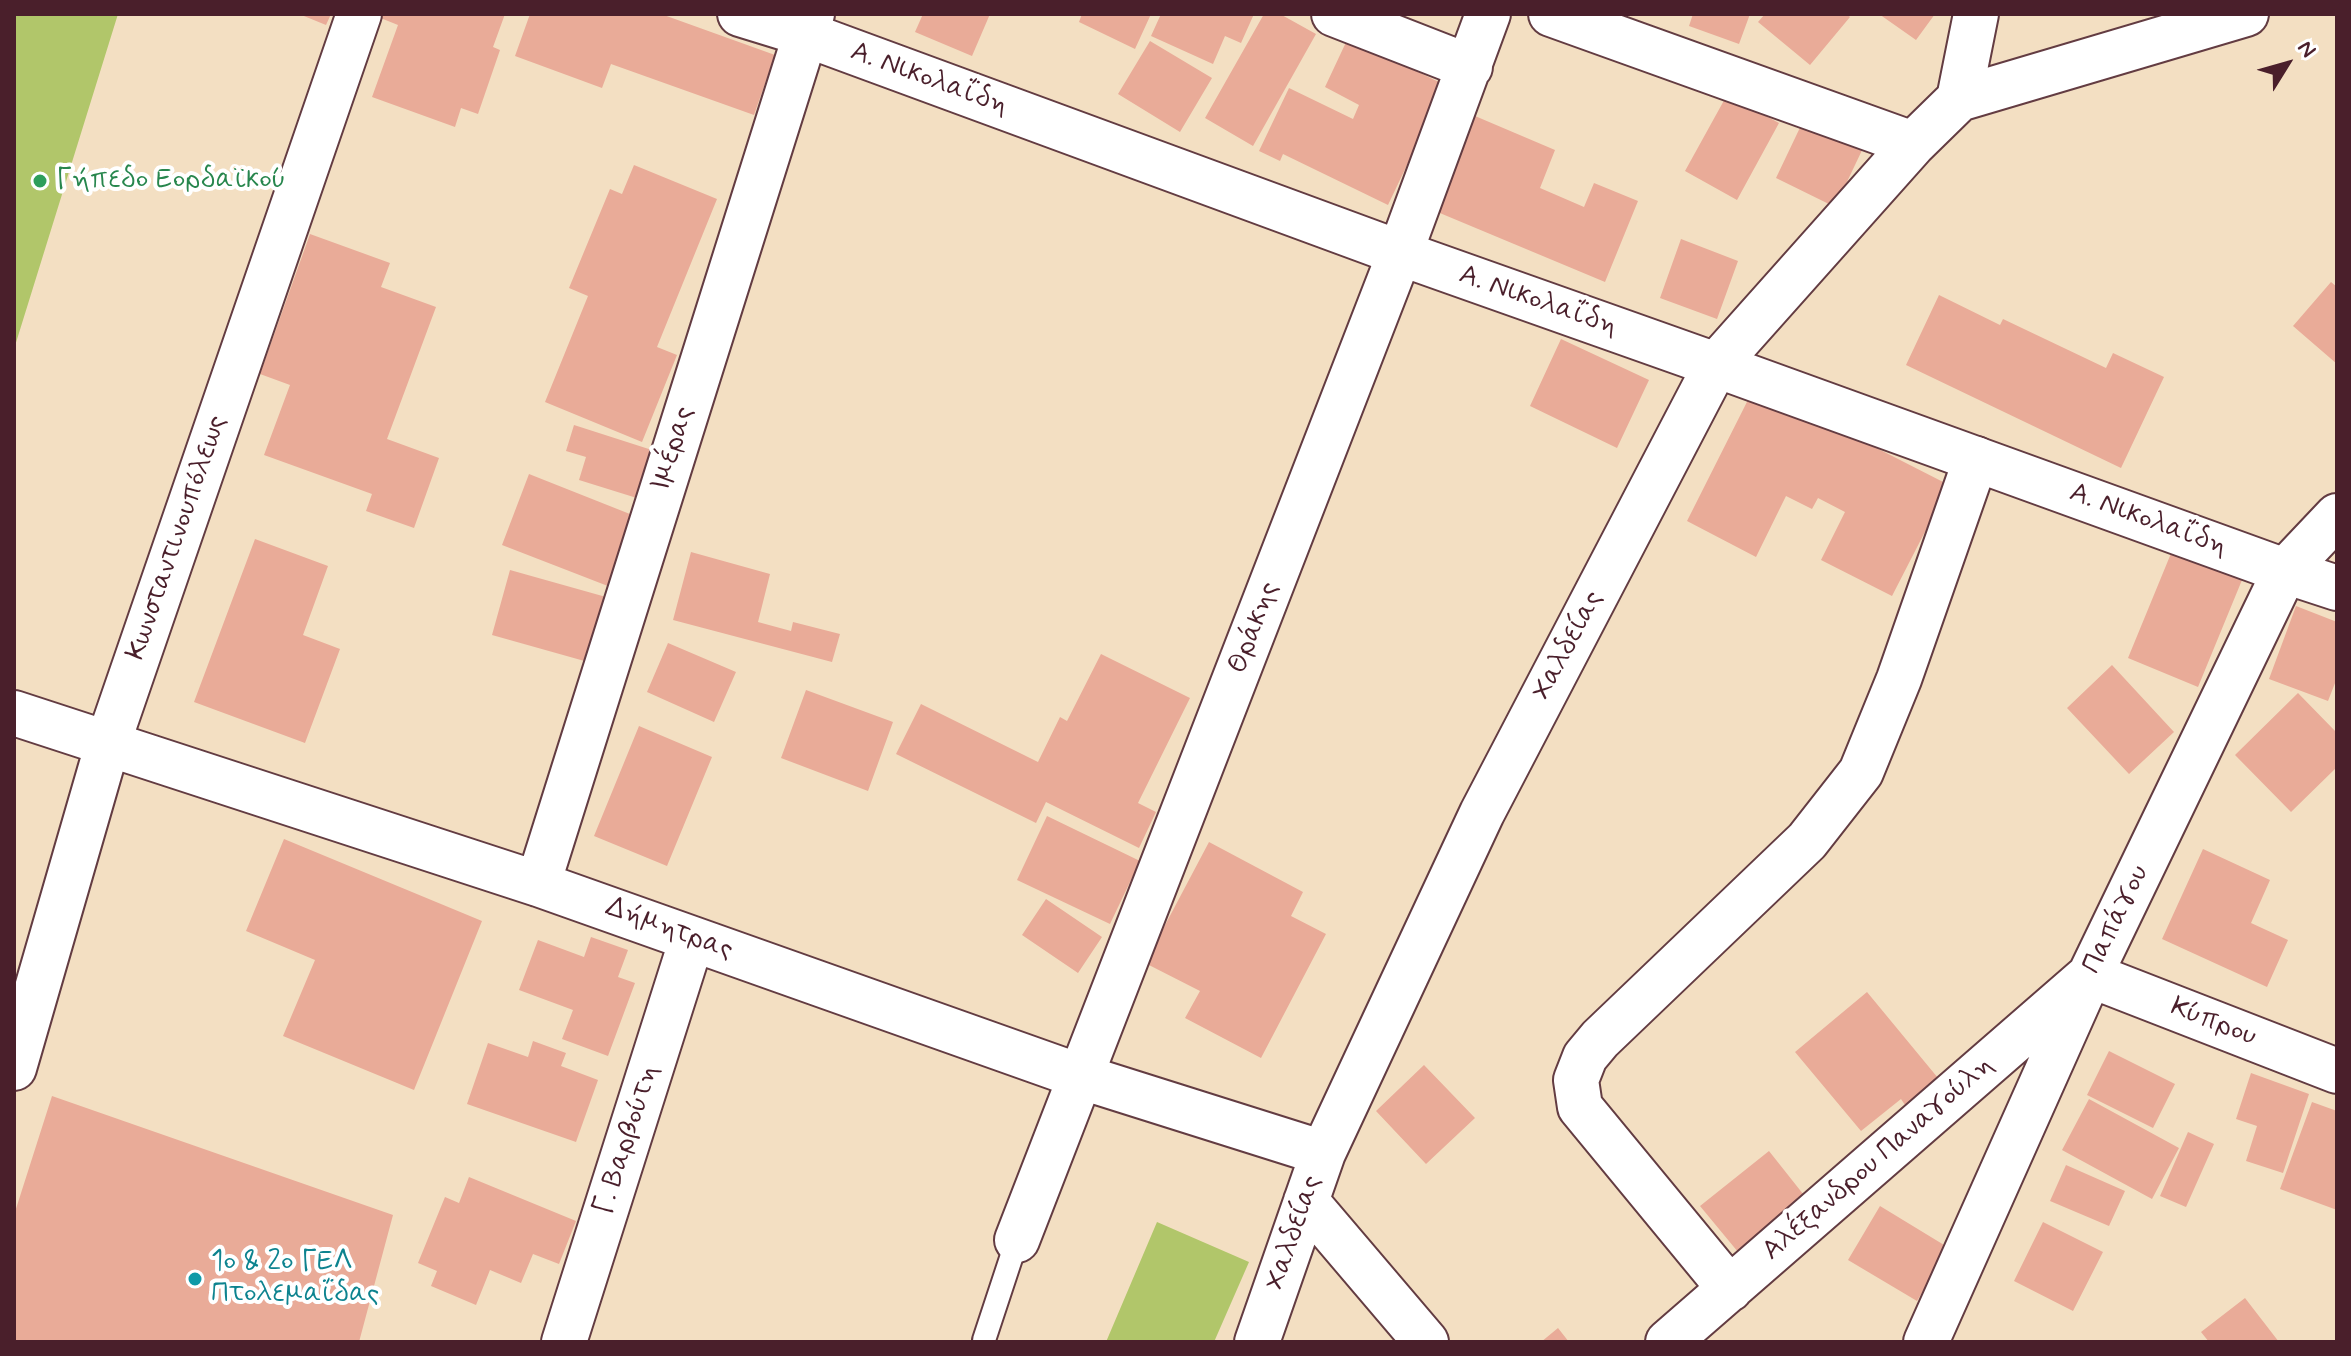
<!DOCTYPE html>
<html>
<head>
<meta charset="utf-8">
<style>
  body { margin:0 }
  #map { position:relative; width:2351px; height:1356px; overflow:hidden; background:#f3dfc2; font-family:Mynerve,sans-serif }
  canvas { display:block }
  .frame { position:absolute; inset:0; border:16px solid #4a1f2b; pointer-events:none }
  .north { position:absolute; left:2247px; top:24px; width:80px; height:80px; -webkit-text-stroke:6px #fff; paint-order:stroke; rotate:53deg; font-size:22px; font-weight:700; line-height:32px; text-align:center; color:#4a1f2b }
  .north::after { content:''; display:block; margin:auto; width:28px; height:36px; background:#4a1f2b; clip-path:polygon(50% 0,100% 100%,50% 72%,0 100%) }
</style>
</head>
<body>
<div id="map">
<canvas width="2351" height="1356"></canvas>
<div class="frame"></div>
<div class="north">N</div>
</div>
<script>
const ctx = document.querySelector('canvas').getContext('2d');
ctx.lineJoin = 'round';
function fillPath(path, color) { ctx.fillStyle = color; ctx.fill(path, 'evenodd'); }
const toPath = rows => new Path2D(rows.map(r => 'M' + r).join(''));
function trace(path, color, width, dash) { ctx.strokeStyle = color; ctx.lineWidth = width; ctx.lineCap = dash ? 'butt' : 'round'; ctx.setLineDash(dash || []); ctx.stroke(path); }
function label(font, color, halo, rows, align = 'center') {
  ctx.font = font + ' Mynerve,sans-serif'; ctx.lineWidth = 8; ctx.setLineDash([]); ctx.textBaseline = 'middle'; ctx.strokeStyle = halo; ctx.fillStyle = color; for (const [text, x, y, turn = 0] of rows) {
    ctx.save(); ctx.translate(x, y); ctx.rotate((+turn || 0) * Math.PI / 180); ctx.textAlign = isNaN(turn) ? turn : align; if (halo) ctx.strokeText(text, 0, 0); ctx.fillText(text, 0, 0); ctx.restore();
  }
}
fillPath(toPath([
  [14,14,118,14,14,349],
  [1157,1222,1249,1262,1214,1342,1106,1342]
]), '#b1c66a');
fillPath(toPath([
  [299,14,331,14,326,25],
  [380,14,505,14,493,47,500,50,478,114,461,108,455,127,372,97,398,25,378,17],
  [530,14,661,14,775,55,754,115,611,64,602,88,515,56],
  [923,14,990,14,972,56,915,32],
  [1082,14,1151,14,1135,49,1079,22],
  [1161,14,1254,14,1241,43,1225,36,1213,64,1151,36],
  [1264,14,1280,14,1316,34,1253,146,1205,118],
  [1693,14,1750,14,1739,44,1689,26],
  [1765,14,1847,14,1850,17,1810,65,1758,22],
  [1879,14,1935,14,1916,40],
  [1348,38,1445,85,1388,205,1283,154,1280,161,1259,151,1289,88,1353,119,1359,105,1325,87],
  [1150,41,1212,78,1180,132,1118,94],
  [1727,95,1779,123,1737,200,1685,171],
  [1806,115,1865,144,1835,207,1776,178],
  [1475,116,1555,150,1540,188,1584,207,1594,183,1638,201,1605,282,1435,211],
  [634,165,717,199,657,347,677,355,642,442,545,402,588,296,569,288,610,189,622,194],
  [310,234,390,263,381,287,436,307,387,439,439,458,414,528,366,511,372,494,264,455,290,385,260,374],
  [1681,239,1738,261,1717,319,1660,298],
  [2331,282,2337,287,2337,364,2293,326],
  [1939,295,2000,325,2003,319,2106,368,2113,353,2164,377,2121,468,1906,365],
  [1561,339,1649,380,1617,448,1530,406],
  [1755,386,1949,485,1892,596,1821,560,1845,512,1818,498,1812,509,1786,496,1756,557,1687,521],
  [574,425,655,451,640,499,579,480,586,457,566,451],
  [529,474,640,518,613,588,502,545],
  [255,539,328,566,303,635,340,649,305,743,194,702],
  [2172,551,2242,580,2198,687,2128,658],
  [691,552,770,574,758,622,791,631,793,622,840,634,832,662,673,620],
  [510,570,606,597,588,662,492,635],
  [2296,606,2337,622,2337,678,2328,701,2269,679],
  [668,643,736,672,714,722,647,692],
  [1101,654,1190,698,1138,803,1156,812,1139,848,1046,802,1036,823,896,754,921,704,1038,762,1060,717,1067,721],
  [2112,665,2174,732,2129,774,2067,708],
  [806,690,893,722,868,791,781,758],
  [2298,693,2337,733,2337,767,2291,812,2235,755],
  [639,726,712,757,667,866,594,836],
  [1047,816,1140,861,1110,924,1017,880],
  [284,839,482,921,414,1090,283,1036,315,960,246,931],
  [1209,842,1303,892,1291,916,1326,934,1261,1058,1185,1018,1200,991,1145,963],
  [2203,849,2270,880,2251,923,2288,940,2267,987,2162,939],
  [1046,899,1102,937,1078,973,1022,935],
  [591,937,628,950,618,977,635,983,608,1056,562,1039,573,1010,519,990,538,940,584,957],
  [1867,992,1938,1078,1905,1105,1901,1099,1861,1131,1795,1052],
  [533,1041,566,1053,561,1066,598,1080,576,1142,467,1104,488,1043,528,1057],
  [2109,1051,2175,1084,2153,1128,2087,1095],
  [1424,1065,1475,1118,1426,1164,1376,1111],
  [2251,1073,2309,1094,2283,1173,2246,1161,2257,1126,2236,1119],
  [52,1096,393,1215,359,1342,14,1342,14,1215],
  [2089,1099,2179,1148,2152,1199,2062,1150],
  [2312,1102,2337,1111,2337,1210,2280,1189],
  [2188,1132,2214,1144,2186,1207,2160,1196],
  [1769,1151,1811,1204,1743,1258,1700,1206],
  [2066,1165,2125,1191,2109,1226,2050,1201],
  [469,1177,576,1221,559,1264,533,1254,521,1283,490,1270,476,1305,431,1286,437,1271,418,1263,445,1197,459,1203],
  [1880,1206,1949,1248,1917,1301,1848,1260],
  [2043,1222,2103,1252,2073,1311,2014,1281],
  [2245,1298,2279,1342,2209,1342,2201,1332],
  [1558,1328,1569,1342,1541,1342]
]), '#e9ab98');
const lane = toPath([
  [984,1340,1017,1240]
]);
const street = toPath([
  [1551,14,1913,144],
  [1959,99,2246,14],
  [14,713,538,884,1082,1077,1323,1153],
  [538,884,812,14],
  [14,1068,108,743,359,14],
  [1306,1201,1426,1342],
  [1730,1289,1580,1107,1576,1080,1585,1057,1600,1039,1807,841,1861,772,1899,679,1976,459],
  [564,1342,692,939],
  [1257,1342,1323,1153,1482,813,1716,365,1913,144,1959,99,1976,14],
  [1668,1342,2090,975,2337,1071],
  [1926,1342,2090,975,2285,571,2337,516]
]);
const secondary = toPath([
  [740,14,805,34,1400,253,1716,365,2285,571,2337,588],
  [1334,14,1470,67],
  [1017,1240,1400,253,1488,14]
]);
trace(lane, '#633c42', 26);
trace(street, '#633c42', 48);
trace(secondary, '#633c42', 48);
trace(lane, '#fff', 22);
trace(street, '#fff', 44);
trace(secondary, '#fff', 44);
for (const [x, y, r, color] of [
  [40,181,8,"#2e9e5b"],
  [195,1279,8,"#0f9aa8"]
]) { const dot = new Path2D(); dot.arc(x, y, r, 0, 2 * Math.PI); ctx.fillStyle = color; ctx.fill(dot); trace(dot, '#fff', 3); }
label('28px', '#4a1f2b', '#fff', [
  ["Α. Νικολαΐδη",929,80,20],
  ["Α. Νικολαΐδη",1538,302,19],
  ["Ιμέρας",674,449,-73],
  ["Α. Νικολαΐδη",2148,521,20],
  ["Κωνσταντινουπόλεως",178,538,-71],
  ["Θράκης",1255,628,-69],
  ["Χαλδείας",1569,646,-62],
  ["Παπάγου",2117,920,-64],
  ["Δήμητρας",669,930,20],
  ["Κύπρου",2213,1023,21],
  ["Γ. Βαρβούτη",628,1140,-72],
  ["Αλέξανδρου Παναγούλη",1879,1159,-41],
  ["Χαλδείας",1295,1233,-71]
]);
label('28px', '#27864d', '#fff', [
  ["Γήπεδο Εορδαϊκού",56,181]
], 'left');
label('28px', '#0d838f', '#fff', [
  ["1ο & 2ο ΓΕΛ",211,1263],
  ["Πτολεμαΐδας",211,1295]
], 'left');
</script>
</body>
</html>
